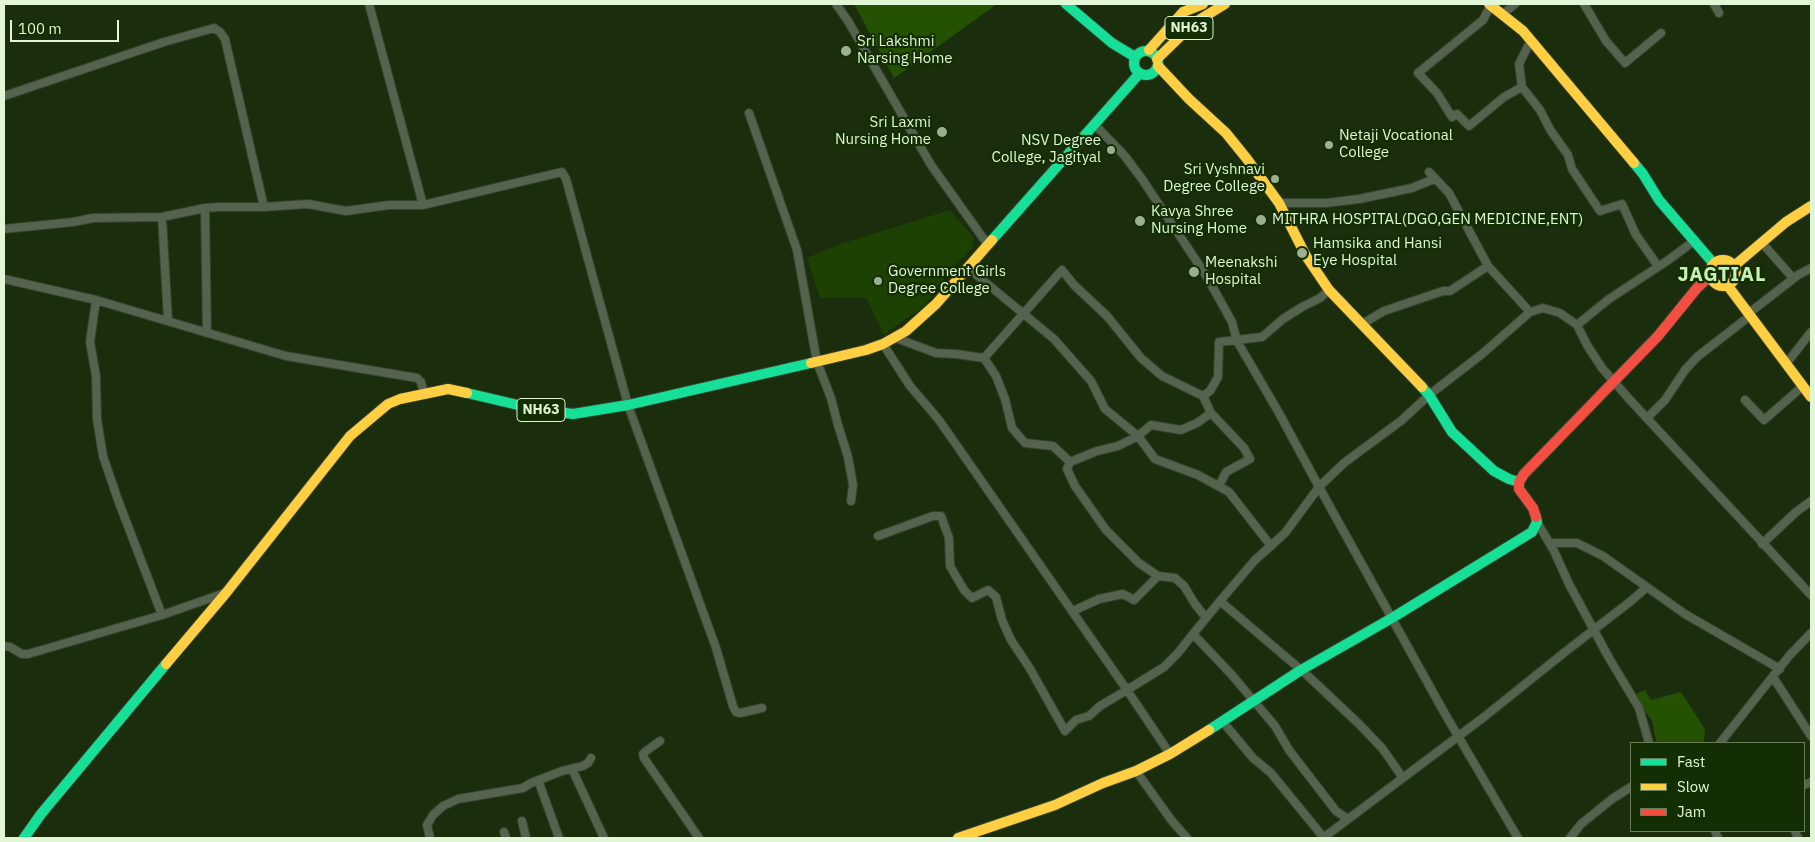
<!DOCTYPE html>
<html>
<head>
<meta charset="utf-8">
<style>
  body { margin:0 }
  #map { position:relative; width:1815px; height:842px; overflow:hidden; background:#1a2d0d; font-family:"IBM Plex Sans",sans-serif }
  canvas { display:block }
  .frame { position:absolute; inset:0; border:5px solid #e0f6d7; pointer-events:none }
  .legend { position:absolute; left:1630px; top:742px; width:175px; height:90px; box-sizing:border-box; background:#132e04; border:1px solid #657e58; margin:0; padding:6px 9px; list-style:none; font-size:15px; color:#e0f6d7 }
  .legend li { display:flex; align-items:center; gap:10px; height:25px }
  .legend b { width:25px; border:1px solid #657e58 }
  .scale { position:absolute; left:10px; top:20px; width:109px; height:22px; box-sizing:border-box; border:2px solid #e0f6d7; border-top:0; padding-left:6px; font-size:15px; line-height:18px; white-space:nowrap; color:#e0f6d7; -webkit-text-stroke:4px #132e04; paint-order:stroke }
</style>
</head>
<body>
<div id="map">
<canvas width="1815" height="842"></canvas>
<div class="frame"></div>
<ul class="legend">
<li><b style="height:6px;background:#16e098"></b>Fast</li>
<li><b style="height:6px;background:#ffcf43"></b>Slow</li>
<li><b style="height:6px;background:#f24e42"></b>Jam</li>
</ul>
<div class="scale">100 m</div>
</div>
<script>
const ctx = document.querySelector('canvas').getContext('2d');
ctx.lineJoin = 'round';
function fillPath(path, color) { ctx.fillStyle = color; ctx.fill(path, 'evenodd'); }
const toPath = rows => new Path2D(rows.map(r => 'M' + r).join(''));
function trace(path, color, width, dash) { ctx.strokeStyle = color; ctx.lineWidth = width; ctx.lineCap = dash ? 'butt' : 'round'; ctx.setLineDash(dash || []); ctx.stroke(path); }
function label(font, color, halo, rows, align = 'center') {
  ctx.font = font + ' "IBM Plex Sans",sans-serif'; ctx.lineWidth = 4.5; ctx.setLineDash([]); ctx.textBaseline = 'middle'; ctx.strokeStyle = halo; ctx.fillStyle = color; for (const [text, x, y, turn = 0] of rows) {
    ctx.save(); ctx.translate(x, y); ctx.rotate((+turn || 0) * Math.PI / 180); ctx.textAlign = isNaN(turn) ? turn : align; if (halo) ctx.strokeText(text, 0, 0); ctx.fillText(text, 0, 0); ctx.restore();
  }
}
fillPath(toPath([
  [950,210,974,238,972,249,953,266,925,305,884,335,866,298,820,298,807,258,840,244]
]), '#1c4102');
fillPath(toPath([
  [854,4,997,4,894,78],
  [1645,690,1651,700,1681,692,1705,729,1704,743,1660,743,1656,741,1652,720,1645,712,1636,694]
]), '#245102');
const street = toPath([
  [369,4,423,205],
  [836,4,848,21,931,165,988,245],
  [1584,4,1606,41,1625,63,1661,33],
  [1714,4,1719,13],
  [1491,5,1483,20,1418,73,1437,93,1452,117,1457,114,1469,126,1504,97,1522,87,1519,64,1531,40],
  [1503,14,1515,4],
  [1522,87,1540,110,1551,131,1568,155,1572,169,1600,211,1622,204,1636,235,1658,266],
  [4,96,164,42,214,28,220,32,225,39,264,207],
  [749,113,797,250,817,362,831,398,838,425,848,457,853,485,851,501],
  [1094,124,1124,155,1142,179,1207,277,1232,322,1237,341,1279,413,1319,487,1285,533,1255,560,1220,601,1307,675,1359,724,1382,748,1403,778],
  [1429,172,1449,193,1488,266,1530,312,1543,308,1560,313,1577,325],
  [1279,203,1326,203,1359,199,1412,188,1434,179],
  [205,208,207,333],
  [162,217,168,320],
  [4,229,73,222,93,218,162,217,205,208,220,207,264,207,308,204,346,211,389,205,423,205,562,172,566,179,628,405,716,648,733,706,736,712,740,713,762,708],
  [1694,241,1667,261,1609,299,1577,325,1587,345,1602,368,1630,400,1811,595],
  [1762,243,1793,278],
  [968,268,1054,339,1091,381,1105,409,1138,436,1155,459,1198,475,1229,492,1271,546],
  [4,279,96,300,286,356,417,378,421,382,424,393],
  [96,300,90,342,96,376,97,419,103,456,118,500,162,615],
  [1749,313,1798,275,1811,268],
  [1362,324,1384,311,1443,291,1450,291,1488,266],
  [896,338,936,353,956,354,984,358],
  [1786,364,1811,332],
  [1203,396,1210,391,1218,377,1219,342,1262,337,1283,319,1302,307,1320,298,1329,290],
  [1745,400,1764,420,1803,386],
  [1211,413,1197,423,1181,430,1151,425,1138,436,1118,446,1097,451,1070,462,1053,446,1025,443,1012,428,1005,399,996,376,984,358,1062,270,1074,285,1107,316,1141,358,1162,376,1203,396,1211,413,1244,448,1250,459,1226,472,1219,486],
  [1647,418,1665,400,1685,370,1697,357,1751,315],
  [1070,462,1067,469,1075,486,1106,530,1139,563,1158,576,1175,578,1184,586,1195,604,1206,618],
  [1537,522,1554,551,1569,584,1609,658,1639,708,1649,743],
  [878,536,933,516,941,516,949,538,950,566,964,590,972,598,988,590,996,597,1002,620,1011,640,1029,667,1065,731,1076,720,1089,716,1100,706,1127,690,939,420,910,386,883,344],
  [1550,543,1577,543,1603,556,1685,614,1780,669],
  [1762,544,1796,512,1811,501],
  [1220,601,1193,634,1231,674,1275,726,1289,750,1336,811,1348,819],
  [1073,611,1099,599,1123,594,1134,600,1158,576],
  [4,646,10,647,22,654,28,654,162,615,222,594],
  [1773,677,1811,736],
  [1223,722,1253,758,1271,773,1324,838],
  [660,741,646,751,643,754,644,758,699,838],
  [1720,743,1789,656,1811,633],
  [1170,754,1127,690,1164,667,1178,653,1193,634],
  [572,769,604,838],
  [1136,771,1172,821,1187,838],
  [538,780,559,838],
  [1804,785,1811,782],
  [522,821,526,838],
  [1715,831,1718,838],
  [1795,831,1798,838],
  [504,832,506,838],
  [430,838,427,825,433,815,443,806,458,799,523,788,531,783,562,771,583,766,588,763,591,758],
  [1323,838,1484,717,1565,652,1631,601,1647,587],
  [1518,838,1445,714,1319,487,1344,463,1402,420,1429,395,1482,354,1530,312],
  [1570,838,1581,824,1612,799,1631,787]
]);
const fast = toPath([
  [1066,4,1112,43,1135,57],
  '1134 63a12 12 0 1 1 24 0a12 12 0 1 1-24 0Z',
  [1634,163,1643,174,1659,200,1714,264],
  [992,240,1139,74],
  [1422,387,1429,395,1452,432,1494,471,1509,479,1519,482],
  [467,393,535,409,573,414,628,405,811,363],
  [1209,730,1301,670,1392,618,1532,532,1537,522,1536,517],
  [24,838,41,814,166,664]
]);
const slow = toPath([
  [1489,4,1523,31,1634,163],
  [1149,50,1183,12,1203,4],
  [1157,59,1194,23,1225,4],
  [1158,66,1189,99,1226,133,1247,159,1279,203,1306,256,1329,290,1422,387],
  '1710 273a13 13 0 1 1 26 0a13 13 0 1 1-26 0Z',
  [1734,266,1786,222,1811,206],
  [1728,286,1811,397],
  [811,363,866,350,883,344,906,331,936,304,992,240],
  [166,664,226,593,350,436,388,404,400,399,448,389,467,393],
  [958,838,1055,805,1103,783,1136,771,1170,754,1209,730]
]);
const jam = toPath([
  [1536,517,1533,508,1519,489,1519,482,1524,474,1658,336,1697,288,1710,276]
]);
trace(street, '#35422c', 10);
trace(fast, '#35422c', 12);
trace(slow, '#35422c', 12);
trace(jam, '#35422c', 12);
trace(street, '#54634d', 8);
trace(fast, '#16e098', 10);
trace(slow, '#ffcf43', 10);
trace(jam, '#f24e42', 10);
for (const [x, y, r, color] of [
  [846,51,6,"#9bb090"],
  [942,132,6,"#9bb090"],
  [1329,145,5,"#9bb090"],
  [1111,150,5,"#9bb090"],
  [1275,179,5,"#9bb090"],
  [1261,220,6,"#9bb090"],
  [1140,221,6,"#9bb090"],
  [1302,253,6,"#9bb090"],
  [1194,272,6,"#9bb090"],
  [878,281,5,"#9bb090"]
]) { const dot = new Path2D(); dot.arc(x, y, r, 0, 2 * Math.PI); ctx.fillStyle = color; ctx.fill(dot); trace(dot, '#132e04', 2); }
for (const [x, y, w] of [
  [1189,28,48],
  [541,410,48]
]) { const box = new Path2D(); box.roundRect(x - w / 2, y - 11.5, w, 23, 4); ctx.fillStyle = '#132e04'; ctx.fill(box); trace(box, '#e0f6d7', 1); }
label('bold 14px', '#e0f6d7', null, [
  ["NH63",1189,28],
  ["NH63",541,410]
]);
label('15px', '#e0f6d7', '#132e04', [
  ["Sri Lakshmi",857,42],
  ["Narsing Home",857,59],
  ["Sri Laxmi",931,123,"right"],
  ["Nursing Home",931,140,"right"],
  ["Netaji Vocational",1339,136],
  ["College",1339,153],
  ["NSV Degree",1101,141,"right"],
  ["College, Jagityal",1101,158,"right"],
  ["Sri Vyshnavi",1265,170,"right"],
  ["Degree College",1265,187,"right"],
  ["Kavya Shree",1151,212],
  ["Nursing Home",1151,229],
  ["MITHRA HOSPITAL(DGO,GEN MEDICINE,ENT)",1272,220],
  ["Hamsika and Hansi",1313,244],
  ["Eye Hospital",1313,261],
  ["Meenakshi",1205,263],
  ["Hospital",1205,280],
  ["Government Girls",888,272],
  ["Degree College",888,289]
], 'left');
ctx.letterSpacing = '1px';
label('bold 20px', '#c6f1b4', '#132e04', [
  ["JAGTIAL",1722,275]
]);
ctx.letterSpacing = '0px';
</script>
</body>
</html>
